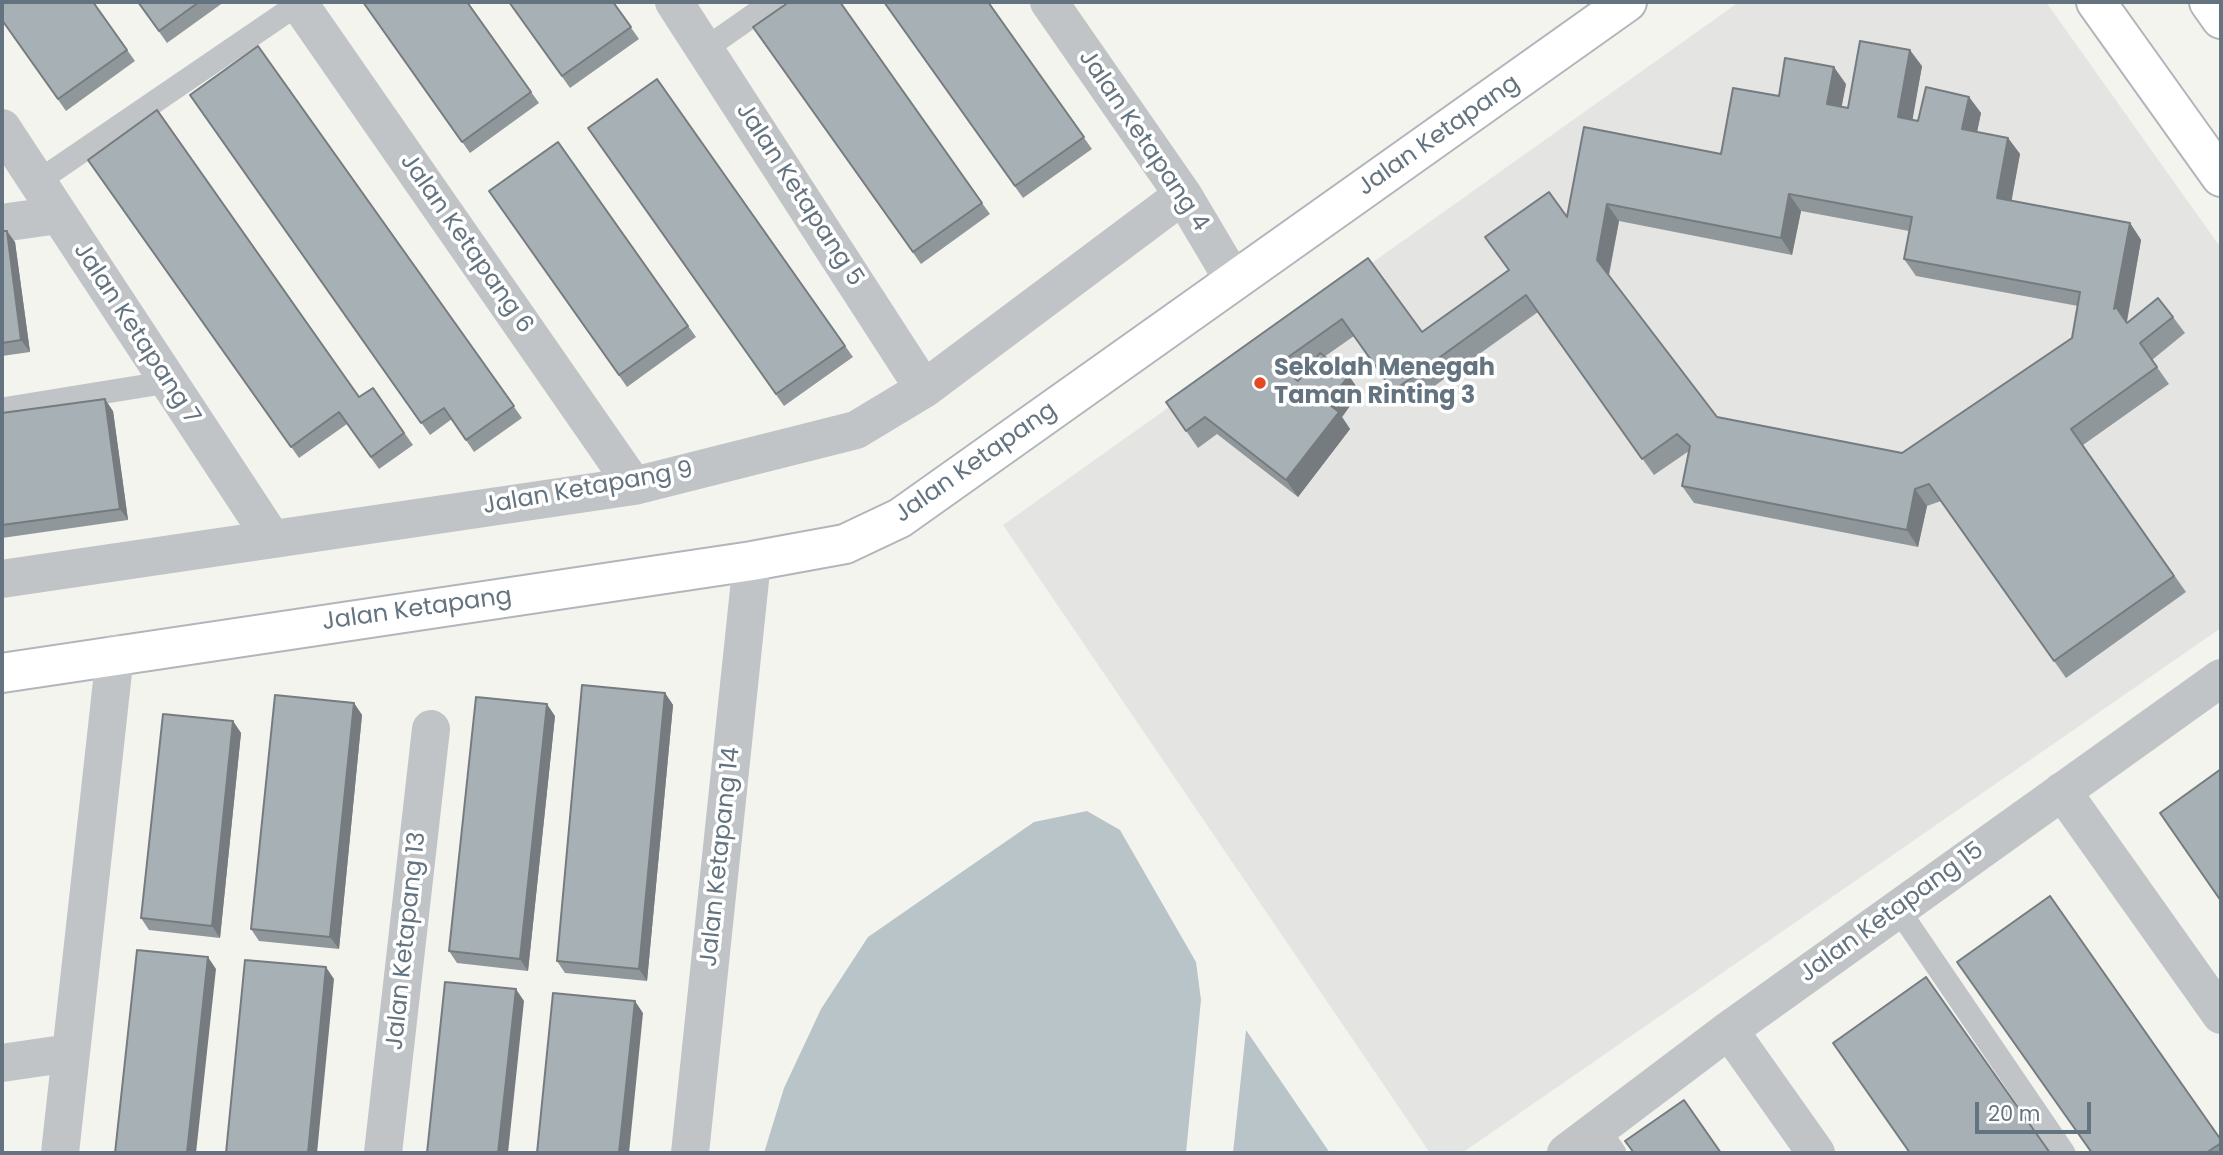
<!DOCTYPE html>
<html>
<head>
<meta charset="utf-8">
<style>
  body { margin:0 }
  #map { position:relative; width:2223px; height:1155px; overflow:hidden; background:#f4f4ef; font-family:Poppins,sans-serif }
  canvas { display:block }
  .frame { position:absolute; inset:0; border:4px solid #637480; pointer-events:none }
  .scale { position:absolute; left:1975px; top:1102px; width:116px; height:32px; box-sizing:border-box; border:4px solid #637480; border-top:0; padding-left:9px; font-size:21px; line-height:24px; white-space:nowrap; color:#637480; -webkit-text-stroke:5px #fff; paint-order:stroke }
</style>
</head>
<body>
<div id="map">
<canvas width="2223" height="1155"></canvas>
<div class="frame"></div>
<div class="scale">20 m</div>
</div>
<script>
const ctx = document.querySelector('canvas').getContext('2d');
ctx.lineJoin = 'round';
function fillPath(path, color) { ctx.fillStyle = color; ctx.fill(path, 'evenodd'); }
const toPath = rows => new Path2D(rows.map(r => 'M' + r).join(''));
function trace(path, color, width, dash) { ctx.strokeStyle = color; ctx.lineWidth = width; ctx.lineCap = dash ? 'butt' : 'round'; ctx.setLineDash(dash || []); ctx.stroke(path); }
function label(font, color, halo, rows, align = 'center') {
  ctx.font = font + ' Poppins,sans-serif'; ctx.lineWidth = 7; ctx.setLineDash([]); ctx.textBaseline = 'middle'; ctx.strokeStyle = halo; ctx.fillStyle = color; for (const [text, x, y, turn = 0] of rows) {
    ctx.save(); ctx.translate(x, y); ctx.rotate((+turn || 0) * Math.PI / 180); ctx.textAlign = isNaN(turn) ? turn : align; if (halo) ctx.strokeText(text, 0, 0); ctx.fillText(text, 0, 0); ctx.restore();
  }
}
fillPath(toPath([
  [1739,2,2046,2,2221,248,2221,628,1462,1153,1430,1153,1003,525]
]), '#e4e5e3');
fillPath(toPath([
  [1087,811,1120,830,1196,962,1201,1000,1186,1153,764,1153,784,1088,821,1009,868,937,1034,822],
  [1246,1030,1330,1153,1233,1153]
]), '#b9c4c9');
const secondary = toPath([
  [2096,2,2221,177],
  [2209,2,2221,19],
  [2,673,752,561,845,544,900,518,1627,2]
]);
trace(secondary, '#b1b6ba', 42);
trace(toPath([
  [705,49,772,2],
  [37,182,301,2],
  [2,409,168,382],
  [1898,909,2064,1153],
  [1598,1129,1615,1153]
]), '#c1c4c7', 23);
trace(toPath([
  [298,2,634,486],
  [674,2,924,389],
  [1049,2,1183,195,1234,281],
  [2,128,272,539],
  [2,223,58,215],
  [2,579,634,486,856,430,924,389,1183,195],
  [2062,791,2221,1015],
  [1729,1030,1816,1153],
  [2,1063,70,1053],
  [60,1153,115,654],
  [383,1153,431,729],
  [690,1153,752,561],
  [1566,1153,1729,1030,2221,678]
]), '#c1c4c7', 38);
trace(secondary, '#fff', 38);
fillPath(toPath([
  [93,2,135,61,66,111,2,20],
  [138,2,224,2,167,43],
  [363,2,467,2,539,103,470,153],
  [509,2,613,2,639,39,570,88],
  [884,2,988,2,1092,149,1023,198],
  [753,27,982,203,990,214,921,264],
  [258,46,522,418,474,452,452,419,430,435,190,95],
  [1922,66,1912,120,1918,121,1969,97,1981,113,1977,132,2008,138,2020,154,2011,201,2130,223,2141,240,2127,322,2173,317,2185,333,2152,360,2169,384,2083,445,2186,592,2066,678,1941,501,1927,506,1918,547,1694,503,1682,486,1689,451,1654,475,1538,312,1405,407,1354,336,1324,357,1349,376,1360,392,1342,417,1350,429,1298,497,1217,434,1198,448,1166,402,1368,258,1422,332,1509,270,1567,217,1721,154,1779,96,1846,84,1841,107,1848,108],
  [1801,211,1909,231,1904,259,1916,276,2078,306,2072,338,1902,453,1717,417,1609,276,1619,221,1792,255],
  [1308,369,1298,381,1295,378],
  [657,79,853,357,784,406,588,128],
  [558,142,696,337,627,387,489,191],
  [88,160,359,397,373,388,413,445,379,469,347,424,299,458],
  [2,231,15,242,30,352,2,356],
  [113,411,128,520,2,538,2,413],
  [665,693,673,705,647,981,565,973,557,961],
  [354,703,362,715,339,949,259,941,251,929],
  [555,716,528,971,457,963,449,951],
  [233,721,241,733,220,938,149,930,141,918],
  [2221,1140,2221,1153,2092,1153]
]), '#90979b');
fillPath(toPath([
  [1910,50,1922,66,1910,134,1898,117],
  [1834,67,1846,84,1839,121,1827,104],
  [1969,97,1981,113,1974,146,1962,129],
  [2008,138,2020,154,2009,215,1997,198],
  [1789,194,1801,211,1792,255,1781,238],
  [1607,204,1619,221,1608,277,1597,260],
  [2130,223,2141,240,2126,325,2114,309],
  [7,231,15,242,30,352,21,340],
  [1349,376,1360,392,1342,417,1350,429,1298,497,1286,480,1327,403],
  [105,399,113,411,128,520,120,509],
  [1915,489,1927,506,1918,547,1907,530],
  [665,693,673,705,647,981,639,969],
  [354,703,362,715,339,949,330,937],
  [547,704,555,716,528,971,520,959],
  [233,721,241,733,220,938,212,926],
  [208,957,216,969,196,1153,187,1153],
  [326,967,334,979,317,1153,308,1153],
  [516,989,524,1001,508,1153,498,1153],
  [635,1001,643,1013,629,1153,619,1153]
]), '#757b7e');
const building = toPath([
  [2,2,93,2,127,50,58,99,2,20,2,2],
  [138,2,199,2,159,31,138,2],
  [363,2,467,2,531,92,462,142,363,2],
  [509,2,613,2,631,27,562,76,509,2],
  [789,2,840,2,982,203,913,252,753,27,789,2],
  [884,2,988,2,1084,137,1015,186,884,2],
  [1860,41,1910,50,1898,117,1918,121,1926,87,1969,97,1962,129,2008,138,1997,198,2130,223,2114,309,2116,307,2127,323,2158,298,2173,317,2140,343,2157,367,2071,429,2174,576,2054,661,1929,484,1915,489,1907,530,1682,486,1690,446,1677,434,1642,459,1526,295,1393,391,1342,319,1277,365,1298,381,1320,353,1349,376,1327,403,1339,412,1286,480,1205,417,1186,431,1166,402,1368,258,1422,332,1509,270,1485,237,1549,192,1567,217,1584,127,1721,154,1733,88,1779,96,1785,58,1834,67,1827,104,1848,108,1860,41],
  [1789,194,1912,217,1904,259,2080,292,2072,338,1902,453,1717,417,1597,260,1607,204,1781,238,1789,194],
  [258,46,514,406,466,440,444,408,421,423,190,95,258,46],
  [657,79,845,346,776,394,588,128,657,79],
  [157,110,359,397,373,388,404,433,371,457,339,412,291,447,88,160,157,110],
  [558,142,688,326,619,375,489,191,558,142],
  [2,231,7,231,21,340,2,343,2,231],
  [105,399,120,509,2,525,2,413,105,399],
  [582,685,665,693,639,969,557,961,582,685],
  [275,695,354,703,330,937,251,929,275,695],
  [476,697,547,704,520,959,449,951,476,697],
  [163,714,233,721,212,926,141,918,163,714],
  [2221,769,2221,901,2160,813,2221,769],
  [2050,896,2221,1140,2221,1143,2206,1153,2092,1153,1957,962,2050,896],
  [137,950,208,957,187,1153,115,1153,137,950],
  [245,960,326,967,308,1153,226,1153,245,960],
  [1926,977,2050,1153,1910,1153,1833,1043,1926,977],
  [445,982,516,989,498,1153,427,1153,445,982],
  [553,993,635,1001,619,1153,537,1153,553,993],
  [1684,1100,1721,1153,1634,1153,1625,1141,1684,1100]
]);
fillPath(building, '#a7b0b4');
trace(building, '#757b7e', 2);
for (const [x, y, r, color] of [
  [1260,383,7,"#e14a22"]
]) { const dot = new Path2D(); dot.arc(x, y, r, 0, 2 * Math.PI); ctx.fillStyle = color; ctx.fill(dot); trace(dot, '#fff', 2.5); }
label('24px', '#637480', '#fff', [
  ["Jalan Ketapang",1439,136,-35],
  ["Jalan Ketapang 4",1143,141,56],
  ["Jalan Ketapang 5",799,195,57],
  ["Jalan Ketapang 6",466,244,55],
  ["Jalan Ketapang 7",136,334,57],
  ["Jalan Ketapang",976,463,-35],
  ["Jalan Ketapang 9",588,489,-10],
  ["Jalan Ketapang",417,610,-8],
  ["Jalan Ketapang 14",721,857,-84],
  ["Jalan Ketapang 15",1892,913,-36],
  ["Jalan Ketapang 13",407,941,-84]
]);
label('bold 24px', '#637480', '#fff', [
  ["Sekolah Menegah",1274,369],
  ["Taman Rinting 3",1274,397]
], 'left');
</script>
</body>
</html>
